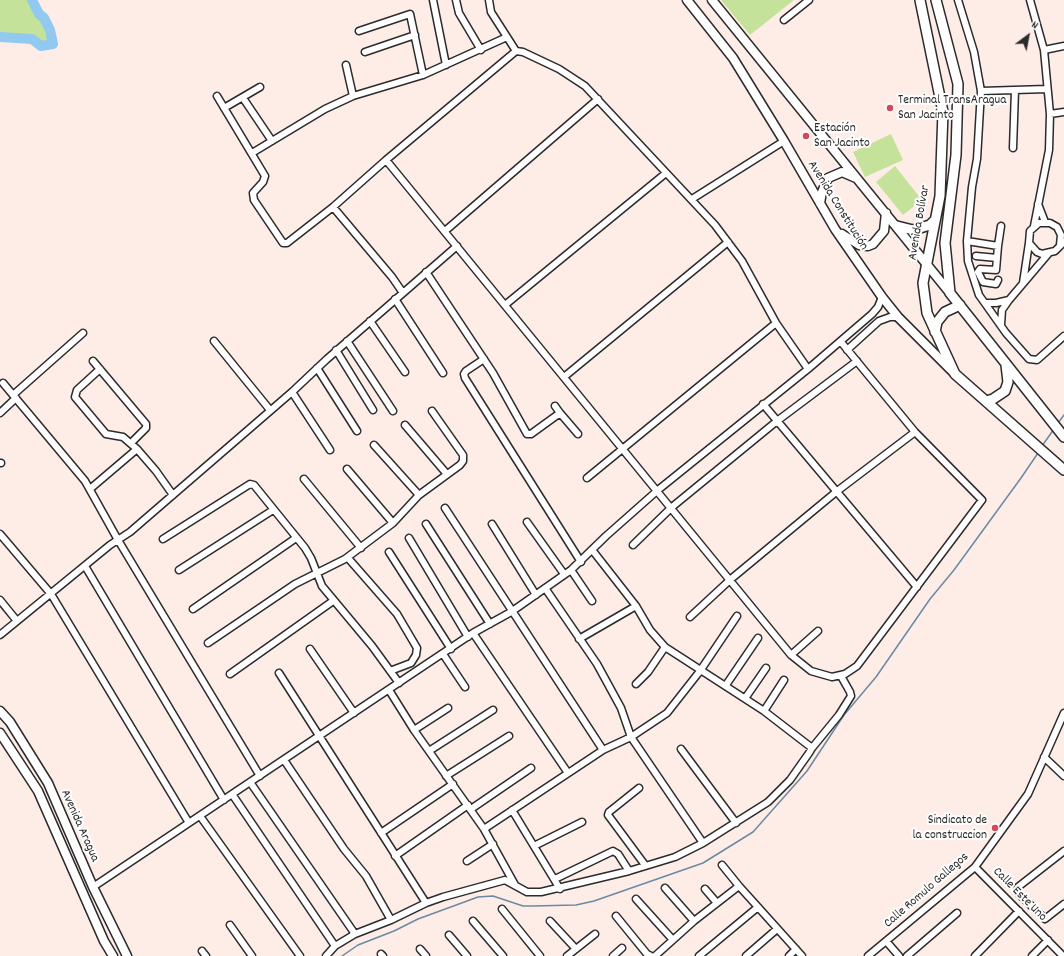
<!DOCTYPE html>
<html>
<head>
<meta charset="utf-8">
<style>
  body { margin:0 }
  #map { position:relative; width:1064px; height:956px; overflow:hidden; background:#feece7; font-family:Dekko,sans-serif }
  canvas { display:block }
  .north { position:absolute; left:1008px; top:16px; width:40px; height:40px; -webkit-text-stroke:3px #fff; paint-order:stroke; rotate:32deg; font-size:11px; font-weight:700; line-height:16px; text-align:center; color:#2b2b2b }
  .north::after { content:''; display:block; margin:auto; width:14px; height:18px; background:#2b2b2b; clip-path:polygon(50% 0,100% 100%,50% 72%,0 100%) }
</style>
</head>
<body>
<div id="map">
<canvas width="1064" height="956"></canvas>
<div class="north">N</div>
</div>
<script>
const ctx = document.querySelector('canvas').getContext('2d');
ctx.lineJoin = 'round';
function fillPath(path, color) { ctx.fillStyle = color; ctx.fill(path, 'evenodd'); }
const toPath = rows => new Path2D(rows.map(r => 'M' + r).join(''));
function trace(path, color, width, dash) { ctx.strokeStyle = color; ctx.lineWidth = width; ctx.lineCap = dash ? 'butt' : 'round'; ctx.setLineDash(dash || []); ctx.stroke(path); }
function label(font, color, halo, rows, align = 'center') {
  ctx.font = font + ' Dekko,sans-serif'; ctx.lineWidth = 4; ctx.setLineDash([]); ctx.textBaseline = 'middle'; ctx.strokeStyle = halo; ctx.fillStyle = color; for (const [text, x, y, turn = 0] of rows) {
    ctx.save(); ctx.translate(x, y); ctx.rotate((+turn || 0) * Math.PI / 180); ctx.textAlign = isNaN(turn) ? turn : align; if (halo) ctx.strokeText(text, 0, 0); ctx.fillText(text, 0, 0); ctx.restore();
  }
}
fillPath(toPath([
  [0,0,32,0,39,14,44,19,50,30,53,44,41,46,32,39,0,37],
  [721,0,794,0,750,35],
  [891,134,903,160,865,177,853,152],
  [895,166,922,200,903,215,876,182]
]), '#c5e29a');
trace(toPath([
  [1058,423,1064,415],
  [1042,446,1054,429],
  [342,956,358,945,394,931,418,919,478,897,493,896,523,906,532,906,576,905,594,901,703,863,753,832,807,771,844,715,876,677,930,599,954,570,1021,478,1038,453]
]), '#698aa2', 1.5);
trace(toPath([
  [0,37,32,39,41,46,53,44,50,30,44,18,39,14,32,0]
]), '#92c9f1', 10);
const street = toPath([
  [433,0,446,65],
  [456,0,459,13,481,50],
  [489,0,491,12,516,51,523,52,559,69,585,86,715,225,742,261,776,323,808,369,872,314,878,307,882,297],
  [958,0,974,52,981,91,977,159,972,187,967,241,968,261,979,295,1006,333,1029,359,1037,360,1064,336],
  [1030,0,1044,50,1050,114,1049,150,1034,226],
  [784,20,809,0],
  [359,31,410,14,423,75],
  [1044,50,1064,46],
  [365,52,415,35],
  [346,65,353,96],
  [981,91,1047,89],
  [217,96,265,176,263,182,253,193,254,200,283,243,287,243,333,207,386,160,516,51],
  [243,98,272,141],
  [224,108,260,87],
  [1050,114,1064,112],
  [1013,148,1015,90],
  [252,153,325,109,353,96,423,75,507,37],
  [386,160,791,655,811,671,832,677,845,674,857,666,982,500,915,432,841,342],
  [692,199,784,141],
  [1038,204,1045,222],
  [445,231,598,99],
  [967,241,998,246,1001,226],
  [1060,245,1061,235,1057,227,1050,223,1039,223,1030,231,1029,243,1037,252,1042,254,1055,251,1064,242],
  [976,256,997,258],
  [426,272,493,373,527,434,531,434,560,413,555,406],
  [998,280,996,284,983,282,978,272,980,269,996,270,998,246],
  [1023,283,1029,243],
  [403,293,457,246],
  [395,299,443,373],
  [985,303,996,303,1009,300,1048,254],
  [505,305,666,173],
  [370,321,405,372],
  [1001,325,1002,310,1009,300],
  [214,341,270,410],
  [347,341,393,411],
  [336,350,373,410],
  [847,350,879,321,890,317,898,317],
  [484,359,466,371,464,374,465,378,581,562],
  [93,361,146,424,146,428,131,443],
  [317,368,357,431],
  [100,369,77,390,75,397,106,434,123,437,137,449,156,471,173,495],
  [564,377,728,242],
  [3,383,85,481,118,540,260,776],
  [292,392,330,450],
  [13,395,83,333],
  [763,404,917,587],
  [0,413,16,398],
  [560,413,578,434],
  [405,425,446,473],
  [374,445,419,495],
  [0,463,1,463],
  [347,469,393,523],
  [587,478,776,323],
  [304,479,361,548],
  [90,489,137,449],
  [445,508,603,750],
  [527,522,564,574],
  [426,524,490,624],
  [492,524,536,595],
  [0,534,51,594,189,823],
  [409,538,468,637],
  [163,539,250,484,254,485,305,548,311,558,322,586,372,646,399,683],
  [633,545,672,507,777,421,857,361],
  [389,552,451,649],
  [348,558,397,614,417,648,416,655,411,663,390,671],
  [85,566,224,800],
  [179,570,273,510],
  [571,570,592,601],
  [545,588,597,664,621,708,631,737,703,843],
  [0,600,17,621],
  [193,609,296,538],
  [690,617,731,579,836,492,915,432],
  [473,633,568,773],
  [0,635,110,545,130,532,292,392,327,359,403,293,392,277,333,207],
  [579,639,636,606],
  [208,643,295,584,345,559,393,523,419,495,460,465,463,461,463,455,432,411],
  [310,649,354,713],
  [443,654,465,687],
  [791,655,818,631],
  [279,673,426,903],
  [230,674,333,601],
  [636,684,648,672,665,647],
  [726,685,758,638],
  [389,690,414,730,484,829,515,885],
  [746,697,766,668],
  [764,711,784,680],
  [414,730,448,708],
  [812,748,839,715,851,696,850,692,841,676],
  [681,749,736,823],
  [429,751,493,710],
  [1044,757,1064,776],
  [284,760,344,849,366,876,391,920],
  [446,776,509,736],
  [250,782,355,934],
  [639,788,609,812,608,815,645,865],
  [232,794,335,946],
  [471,809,531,768],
  [512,810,560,889],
  [200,816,300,956],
  [484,829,603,750,631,737,667,713,700,671,737,616],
  [381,833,453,784],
  [534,846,582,822],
  [1064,851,1018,887,1018,890,1019,894,1045,919,1064,904],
  [395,856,468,805],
  [467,861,493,844],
  [722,865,739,886],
  [975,867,1063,956],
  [555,879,613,851,618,854,629,871],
  [93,887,473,633,511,612,571,570,606,536,658,490,808,369],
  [665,888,694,921],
  [705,889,717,903],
  [636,899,673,940],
  [502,909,540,956],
  [616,916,647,954,651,956],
  [473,921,503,956],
  [550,921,576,949],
  [230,925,252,956],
  [449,935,467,956],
  [886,941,899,956],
  [420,949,426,956],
  [202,951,206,956],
  [381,954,383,956],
  [326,956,335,946,355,934,391,920,426,903,443,897,505,880,527,892,541,892,629,871,675,857,703,843,768,802,790,780,809,753,812,748,764,711,665,647,650,630,636,606,593,551],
  [567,956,595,934],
  [613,956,622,948],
  [655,956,694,921,739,886,802,956],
  [699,956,758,907],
  [746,956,777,929],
  [789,956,796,949],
  [868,956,975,867,1028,794,1064,713],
  [907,956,957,913],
  [975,956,1019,911],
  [1032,956,1048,940]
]);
const secondary = toPath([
  [687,0,733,58,784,141,835,229,882,297,898,317,953,372],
  [712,0,950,293],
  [820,203,822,192,828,178,842,172,856,178],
  [842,234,859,245,868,246,873,244,884,231,886,213],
  [0,711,10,722,48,783,93,887,127,956],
  [0,733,38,791,104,941,113,956]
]);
const primary = toPath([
  [920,0,943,112,940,196,923,283,927,313,955,374,1064,470],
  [936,0,958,84,956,155,945,243,950,293,1064,437],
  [897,226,913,230,930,225,934,221],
  [935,332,937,322,945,312,960,305],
  [986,401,993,399,1005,391,1008,382,1006,365]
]);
trace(street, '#2b2b2b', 9);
trace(secondary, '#2b2b2b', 11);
trace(primary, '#2b2b2b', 12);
trace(street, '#fff', 6);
trace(secondary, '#fff', 8);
trace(primary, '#fff', 9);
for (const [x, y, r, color] of [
  [890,108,4,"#d1495b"],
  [806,136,4,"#d1495b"],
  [995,828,4,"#d1495b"]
]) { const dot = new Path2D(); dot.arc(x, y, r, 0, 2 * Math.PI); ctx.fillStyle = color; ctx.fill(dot); trace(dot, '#fff', 1.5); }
label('13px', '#2b2b2b', '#fff', [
  ["Terminal TransAragua",898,101],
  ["San Jacinto",898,116],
  ["Estación",814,129],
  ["San Jacinto",814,144],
  ["Sindicato de",987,821,"right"],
  ["la construccion",987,836,"right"]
], 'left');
label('13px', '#2b2b2b', '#fff', [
  ["Avenida Constitución",837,206,58],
  ["Avenida Bolívar",920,223,-80],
  ["Avenida Aragua",79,826,66],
  ["Calle Romulo Gallegos",927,891,-41],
  ["Calle Este Uno",1019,895,45]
]);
</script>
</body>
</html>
